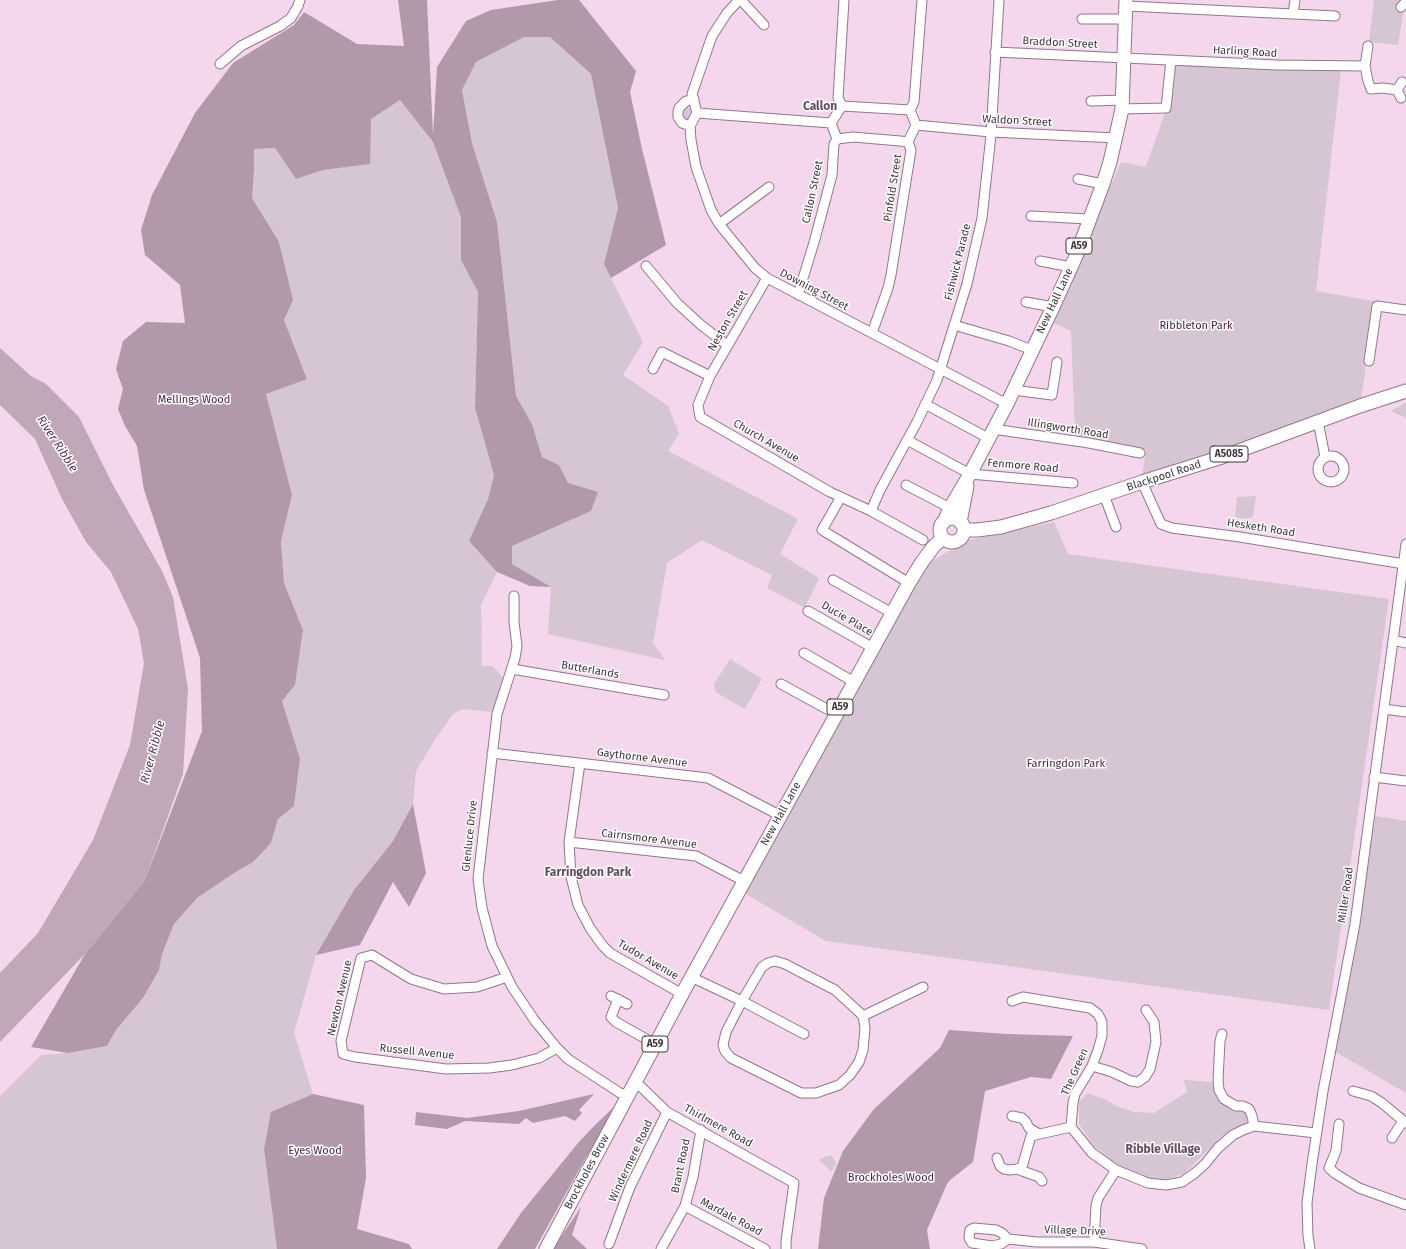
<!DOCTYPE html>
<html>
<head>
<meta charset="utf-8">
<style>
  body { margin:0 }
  canvas { display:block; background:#f4d6ed }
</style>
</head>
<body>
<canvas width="1406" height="1249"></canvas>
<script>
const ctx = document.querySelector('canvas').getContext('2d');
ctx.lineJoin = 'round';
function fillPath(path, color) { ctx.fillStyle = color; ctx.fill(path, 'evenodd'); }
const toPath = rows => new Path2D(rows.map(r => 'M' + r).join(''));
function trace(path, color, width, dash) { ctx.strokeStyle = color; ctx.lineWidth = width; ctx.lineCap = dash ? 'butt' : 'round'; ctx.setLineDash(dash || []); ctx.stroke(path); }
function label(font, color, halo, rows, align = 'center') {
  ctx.font = font + ' "Fira Sans",sans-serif'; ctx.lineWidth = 3; ctx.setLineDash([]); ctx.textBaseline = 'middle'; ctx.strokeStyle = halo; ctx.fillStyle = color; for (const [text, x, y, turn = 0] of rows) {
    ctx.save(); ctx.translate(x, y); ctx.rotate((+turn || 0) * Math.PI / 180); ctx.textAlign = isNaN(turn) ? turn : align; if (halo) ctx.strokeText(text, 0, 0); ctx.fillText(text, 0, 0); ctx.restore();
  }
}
fillPath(toPath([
  [1374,0,1405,0,1398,45,1369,42],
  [524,37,550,37,591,74,618,208,604,264,643,342,623,375,668,406,679,434,668,451,798,519,780,554,819,578,805,608,767,588,772,575,702,540,667,563,653,643,665,660,548,634,551,587,512,564,512,546,591,511,568,483,559,465,542,457,532,424,516,396,497,222,472,143,462,90,476,62],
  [1173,63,1341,70,1316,291,1373,301,1366,345,1365,373,1361,400,1168,471,1142,477,1146,450,1087,440,1075,435,1071,331,1052,322,1121,162,1146,167,1168,104],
  [400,100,433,142,461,216,461,260,478,292,475,408,494,475,488,499,469,541,497,572,481,605,482,666,493,666,503,678,492,712,463,709,453,714,434,741,416,771,413,804,393,841,354,890,316,955,294,1033,313,1094,271,1113,264,1149,277,1249,0,1249,0,1096,41,1055,68,1053,107,1046,116,1030,143,998,159,970,162,954,174,924,197,898,234,873,253,862,271,843,278,819,294,806,300,759,282,701,295,685,303,630,284,583,281,541,292,495,266,394,307,378,284,320,293,300,279,242,252,198,254,171,254,149,275,148,296,179,323,170,369,164,371,119],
  [686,104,691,110,691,114,688,121,682,119,681,111],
  [1406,402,1406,418,1391,411],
  [1256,496,1253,516,1248,519,1235,517,1237,497],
  [1054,522,1068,554,1389,599,1329,1010,826,941,744,893,927,564,966,541],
  [730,659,762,679,745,709,717,693,715,690,714,684],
  [1375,816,1406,821,1406,1093,1334,1051],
  [1184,1080,1212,1082,1216,1095,1223,1104,1232,1109,1240,1108,1246,1110,1249,1116,1246,1125,1232,1131,1219,1139,1184,1174,1167,1179,1145,1179,1120,1167,1095,1147,1079,1124,1079,1102,1088,1093,1095,1096,1105,1099,1116,1106,1134,1112,1154,1113,1187,1092],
  [827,1156,832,1156,835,1161,836,1164,831,1172,826,1166,819,1160]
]), '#d6c5d2');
fillPath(toPath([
  [398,0,427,0,433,135,437,67,466,21,491,10,558,0,579,0,636,71,630,92,642,149,666,245,611,278,604,264,618,208,591,74,550,37,524,37,476,62,462,90,472,143,497,222,516,396,532,424,542,457,559,465,568,483,598,492,591,511,512,546,512,564,551,587,530,586,497,572,469,541,488,499,494,475,475,408,478,292,461,260,461,217,433,142,400,100,371,119,370,164,323,170,296,179,275,148,254,149,254,171,252,198,279,242,293,300,284,320,307,379,266,394,292,495,281,541,284,583,303,630,295,685,282,701,300,759,294,806,278,819,271,843,253,862,234,873,197,898,174,924,162,954,159,970,143,998,116,1030,107,1046,68,1053,31,1047,85,954,145,880,202,731,200,658,144,490,137,446,125,426,118,409,123,389,116,369,123,341,146,322,185,323,180,285,145,255,141,230,152,195,195,113,233,63,294,25,304,12,357,44,404,46],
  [413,804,426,873,409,907,393,882,360,945,316,955,354,890,393,841],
  [949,1030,1007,1034,1073,1036,1051,1079,1031,1077,985,1091,973,1162,950,1180,947,1184,927,1230,930,1249,818,1249,824,1198,843,1151,874,1109,940,1048],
  [313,1094,364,1105,366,1178,357,1229,409,1244,412,1249,277,1249,264,1149,271,1112],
  [594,1094,579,1110,582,1113,575,1121,565,1116,533,1123,526,1118,519,1124,465,1121,447,1129,415,1125,416,1112,467,1118,519,1111],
  [614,1107,612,1115,585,1159,535,1249,497,1249,521,1213,578,1143,595,1125],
  [581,1207,572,1235,587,1249,553,1249]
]), '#b198ab');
fillPath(toPath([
  [0,348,31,376,46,384,79,417,113,485,162,571,173,597,188,689,183,774,145,880,85,954,0,1042,0,973,38,933,93,840,130,745,144,663,138,629,111,572,86,542,62,499,35,439,0,405]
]), '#c1a7ba');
const minor = toPath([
  [741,0,764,25],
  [1126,6,1335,16],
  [1401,7,1406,2],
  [1293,14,1295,0],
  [1082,19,1125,19],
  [995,52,1277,65,1365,66,1368,46],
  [220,64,241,46,280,26,291,18,298,6,300,0],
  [1365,66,1368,81,1371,89,1383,88,1397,90],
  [1401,98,1397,90,1402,82],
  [1091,101,1122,100],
  [842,106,838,98,844,0],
  [842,106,910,110],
  [1122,109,1166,108,1171,60],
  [697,113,690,126,691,140,696,167,711,210,719,224,755,268,767,278,1007,404],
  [697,113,831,123],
  [697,113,692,94,712,36,727,13,739,0],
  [916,125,991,132,1116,138],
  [690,126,682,123,678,117,678,112,679,108,686,101,694,99],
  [837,139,853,137,900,141,908,142],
  [908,142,916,125,910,110,914,102,922,0],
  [1078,179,1103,184],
  [1031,216,1089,219],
  [719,224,769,187],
  [1040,261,1071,267],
  [646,266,677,303,701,325,727,345],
  [798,295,815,239,832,175,834,144,837,139,831,123,842,106],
  [1026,302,1053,307],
  [954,325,1009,341,1032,350],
  [872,333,888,288,891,275,911,150,908,142],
  [1369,361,1377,306,1406,310],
  [653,369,662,352,710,376,698,405,700,417,830,492,871,511,923,540],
  [710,376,767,278],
  [1013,390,1052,395,1057,362],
  [925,404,988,438],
  [1318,421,1325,457],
  [993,429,1089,443,1140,453],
  [907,440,970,474,1073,483],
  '1318 469a13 13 0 1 1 26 0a13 13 0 1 1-26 0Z',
  [1142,482,1161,524,1172,528,1240,537,1404,564],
  [906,485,950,508],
  [1104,495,1116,527],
  [841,497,822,530,909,583],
  [871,511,880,490,917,422,937,380,967,284,982,218,991,135,999,0],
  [833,580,892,613],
  [514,596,514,622,517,646,515,658,497,714,478,879,482,908,492,946,512,987,535,1021,557,1048,568,1059,620,1093,628,1095],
  [808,611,873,648],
  [1393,640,1406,643],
  [804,653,854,682],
  [512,669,664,695],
  [781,684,836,714],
  [1384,709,1406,712],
  [492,753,708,778,781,816],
  [580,763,569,842,571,877,578,905,590,928,603,946,610,953,682,994],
  [1374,777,1406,781],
  [569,842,696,856,744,881],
  [775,961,785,964,835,990,858,1011,863,1016,865,1028,863,1050,859,1062,850,1075,839,1085,816,1093,801,1093,731,1058,725,1051,723,1045,726,1032,742,1001,762,967,768,963,775,961],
  [507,977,477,987,444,989,411,979,372,955,361,958,341,1041,343,1054,355,1057,446,1069,489,1068,512,1065,539,1058,557,1048],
  [691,977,742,1001,804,1034],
  [611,996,627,1004],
  [618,999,611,1017,616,1022,655,1044],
  [1012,1001,1023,997,1090,1008,1098,1014,1102,1022,1102,1036,1098,1050,1092,1066,1075,1094,1073,1103,1071,1127,1092,1153,1116,1170,1148,1183,1166,1185,1182,1182,1195,1173,1205,1164,1218,1148,1233,1135,1243,1130,1254,1126,1316,1133],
  [863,1016,923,987],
  [1222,1034,1220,1041,1218,1080,1219,1090,1224,1099,1229,1102,1236,1106,1243,1106,1249,1109,1252,1116,1254,1126],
  [1092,1066,1112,1072,1131,1081,1138,1082,1145,1077,1150,1069,1156,1042,1154,1022,1146,1010],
  [635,1081,667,1112,794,1183,786,1241,786,1249],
  [1353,1091,1371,1096,1382,1103,1406,1123],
  [1012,1116,1022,1118,1026,1122,1029,1128,1039,1134],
  [1339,1124,1336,1151,1329,1168,1336,1174,1359,1188,1406,1205],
  [1392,1138,1403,1121],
  [997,1158,1000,1166,1004,1169,1010,1170,1017,1169,1022,1167,1031,1136,1071,1127],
  [1017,1169,1039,1177,1042,1181],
  [685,1206,765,1249],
  [1008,1239,1002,1233,996,1230,974,1228,970,1230,969,1238,972,1243,992,1246,1001,1244,1008,1239,1037,1242,1094,1242,1142,1249],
  [1094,1242,1096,1206,1098,1198,1116,1170],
  [609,1244,630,1187,667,1112],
  [661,1249,685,1206,693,1177,701,1130],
  [1310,1249,1308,1236,1307,1203,1312,1164,1323,1091,1355,924,1406,544]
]);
const highway = toPath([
  '940 530a12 12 0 1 1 24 0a12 12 0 1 1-24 0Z',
  [944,522,950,508,970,474,1007,404,1053,307,1076,256,1103,184,1110,162,1122,109,1126,0],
  [960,522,967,486],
  [964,530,977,530,1001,527,1051,513,1142,482,1222,457,1360,406,1406,391],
  [546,1249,687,985,909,583,922,562,934,546,943,538]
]);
trace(minor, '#92778b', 11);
trace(highway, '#92778b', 15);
trace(minor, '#fff', 9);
trace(highway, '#fff', 13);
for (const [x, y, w] of [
  [1079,246,26],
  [1229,454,38],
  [840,707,26],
  [655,1044,26]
]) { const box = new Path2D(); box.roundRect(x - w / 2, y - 8, w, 16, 3); ctx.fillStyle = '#fff'; ctx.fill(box); trace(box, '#42363f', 1); }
label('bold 10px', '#42363f', null, [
  ["A59",1079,246],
  ["A5085",1229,454],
  ["A59",840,707],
  ["A59",655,1044]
]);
label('11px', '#42363f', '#fff', [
  ["Braddon Street",1060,43,3],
  ["Harling Road",1245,52,3],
  ["Waldon Street",1017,121,3],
  ["Pinfold Street",893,188,-81],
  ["Callon Street",813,192,-78],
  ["Fishwick Parade",958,262,-76],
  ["Downing Street",814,290,28],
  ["New Hall Lane",1055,301,-65],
  ["Neston Street",728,321,-60],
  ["Illingworth Road",1068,429,9],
  ["Church Avenue",766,441,30],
  ["Fenmore Road",1023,466,5],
  ["Blackpool Road",1164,476,-18],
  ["Hesketh Road",1261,528,9],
  ["Ducie Place",847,619,30],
  ["Butterlands",590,670,10],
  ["Gaythorne Avenue",642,758,7],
  ["New Hall Lane",781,814,-61],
  ["Glenluce Drive",470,836,-84],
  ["Cairnsmore Avenue",649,839,7],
  ["Miller Road",1346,895,-82],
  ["Tudor Avenue",648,960,30],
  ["Newton Avenue",340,998,-77],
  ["Russell Avenue",417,1052,6],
  ["The Green",1075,1072,-66],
  ["Thirlmere Road",718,1126,29],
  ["Windermere Road",631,1161,-65],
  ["Brant Road",681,1166,-78],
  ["Brockholes Brow",587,1172,-62],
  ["Mardale Road",731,1217,28],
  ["Village Drive",1075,1231,2]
]);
label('11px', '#4b2643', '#fff', [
  ["Ribbleton Park",1196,326],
  ["Mellings Wood",194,400],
  ["Farringdon Park",1066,764],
  ["Eyes Wood",315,1151],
  ["Brockholes Wood",891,1178]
]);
label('bold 12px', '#654c5f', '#fff', [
  ["Callon",820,107],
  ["Farringdon Park",588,873],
  ["Ribble Village",1163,1150]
]);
label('italic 12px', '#5b3553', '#fff', [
  ["River Ribble",57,444,57],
  ["River Ribble",153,752,-75]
]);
</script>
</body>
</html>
